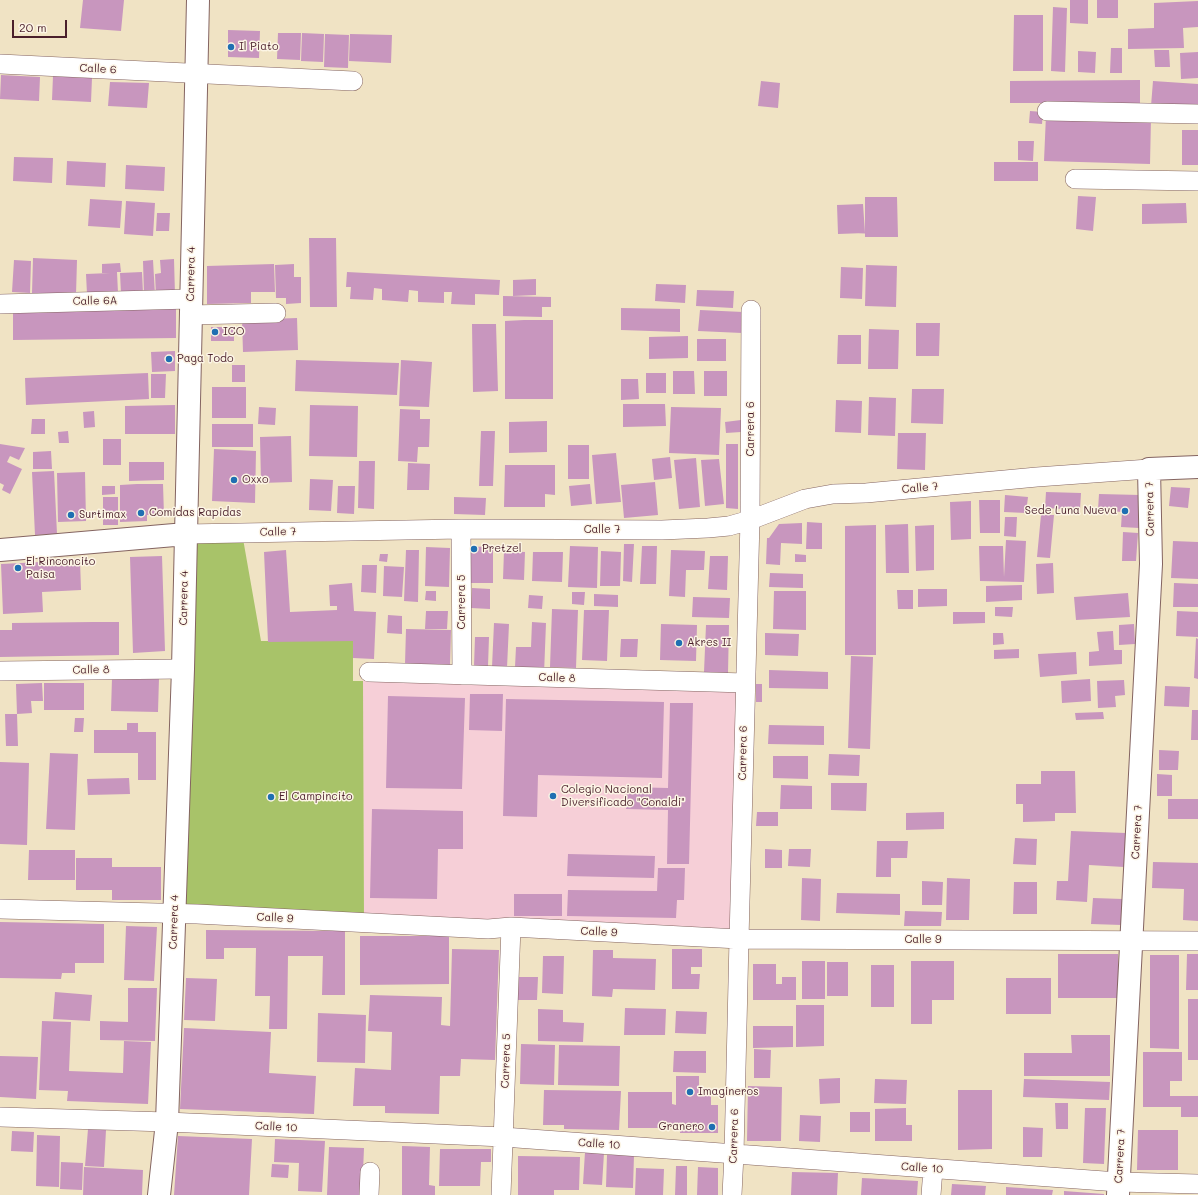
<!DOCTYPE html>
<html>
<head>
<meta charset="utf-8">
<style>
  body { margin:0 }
  #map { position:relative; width:1198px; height:1195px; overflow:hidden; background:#f0e3c4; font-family:Mali,sans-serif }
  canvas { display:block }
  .scale { position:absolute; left:12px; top:20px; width:55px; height:18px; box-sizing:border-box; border:2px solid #4a1f2b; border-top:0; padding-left:5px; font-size:12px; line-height:14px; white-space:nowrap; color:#4a1f2b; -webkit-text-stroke:3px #fcf5e5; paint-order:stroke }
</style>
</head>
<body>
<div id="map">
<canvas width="1198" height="1195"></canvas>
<div class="scale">20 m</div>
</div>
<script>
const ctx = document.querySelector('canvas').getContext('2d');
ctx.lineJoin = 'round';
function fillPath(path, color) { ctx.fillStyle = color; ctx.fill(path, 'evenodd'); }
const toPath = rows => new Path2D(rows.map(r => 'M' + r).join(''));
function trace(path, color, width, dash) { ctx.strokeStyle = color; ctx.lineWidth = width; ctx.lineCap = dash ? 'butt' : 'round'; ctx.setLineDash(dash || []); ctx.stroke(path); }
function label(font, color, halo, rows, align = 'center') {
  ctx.font = font + ' Mali,sans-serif'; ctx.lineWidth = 3; ctx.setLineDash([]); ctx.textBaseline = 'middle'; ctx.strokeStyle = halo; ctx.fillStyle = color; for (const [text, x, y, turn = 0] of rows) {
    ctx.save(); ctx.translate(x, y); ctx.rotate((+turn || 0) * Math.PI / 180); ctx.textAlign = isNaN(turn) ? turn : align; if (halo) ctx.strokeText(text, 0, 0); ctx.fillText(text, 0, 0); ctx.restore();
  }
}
fillPath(toPath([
  [369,672,745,683,739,939,364,922,363,681]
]), '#f6cfd7');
fillPath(toPath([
  [242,533,261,641,353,641,353,681,363,681,364,922,174,914,186,534]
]), '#a8c369');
fillPath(toPath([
  [83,0,124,0,121,31,80,28],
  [1070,0,1088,0,1088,24,1070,23],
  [1097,0,1118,0,1118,18,1097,18],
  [1198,1,1198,27,1183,28,1184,48,1128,49,1128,29,1154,28,1154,3],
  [1053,7,1067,8,1065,72,1051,71],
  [1014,15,1043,15,1043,71,1013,71],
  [228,30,260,31,259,58,228,57],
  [278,33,301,33,300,60,277,59],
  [302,33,324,34,323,62,301,61],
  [325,34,349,35,348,68,324,67],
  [350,34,392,35,391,63,349,61],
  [1111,48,1122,48,1122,73,1110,73],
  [1154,50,1169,50,1170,67,1155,67],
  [1078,51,1096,52,1095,73,1078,72],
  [1198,52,1198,78,1181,79,1180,53],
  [1,75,40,77,39,101,0,99],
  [53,76,92,78,91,102,52,100],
  [1140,80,1140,103,1010,103,1010,81],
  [761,81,780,83,778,108,758,106],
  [1153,81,1198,84,1198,108,1151,106],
  [110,82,149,83,147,108,108,106],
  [1030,111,1043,112,1042,124,1029,123],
  [1046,115,1151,118,1150,164,1044,161],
  [1182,130,1198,130,1198,165,1182,165],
  [1018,141,1034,141,1033,161,1018,160],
  [14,157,53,158,52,183,13,181],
  [67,161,106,163,105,187,66,185],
  [994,162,1038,162,1038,181,994,181],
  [126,165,165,167,164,191,125,189],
  [1078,196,1096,197,1093,231,1076,229],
  [865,197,897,197,898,237,865,237],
  [90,199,122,201,120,228,88,226],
  [126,201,155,203,153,236,124,234],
  [1186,203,1187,223,1142,224,1142,204],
  [863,204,865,233,838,234,837,205],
  [157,213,170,213,169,231,156,231],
  [309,238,336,238,337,307,310,307],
  [33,258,77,260,76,295,32,293],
  [174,259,175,295,156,296,155,274,161,273,160,260],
  [14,260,31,261,30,293,12,292],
  [153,260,155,295,144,295,143,261],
  [120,263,121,272,117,272,118,293,87,294,86,274,110,273,102,273,102,264],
  [274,264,275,292,251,292,251,284,251,303,207,304,207,266],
  [294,264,294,277,301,277,301,303,286,304,286,298,276,298,275,265],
  [866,265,897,266,896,307,865,306],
  [841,267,863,268,862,299,840,298],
  [142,272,143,293,121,294,120,273],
  [347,272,500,280,499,295,475,294,475,305,451,304,452,292,444,292,444,303,418,302,418,291,409,290,408,302,382,300,382,289,374,288,373,300,350,299,351,287,346,287],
  [536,279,536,295,513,296,513,280],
  [656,284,686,285,685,303,655,301],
  [697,290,734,291,733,308,696,306],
  [503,296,551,297,551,307,542,307,542,317,503,316],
  [176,307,176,338,13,340,13,309],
  [621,308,680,309,680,332,621,330],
  [700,310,743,312,742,333,698,331],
  [297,318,298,350,243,352,242,320],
  [524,320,553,320,553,399,505,399,505,321],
  [916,323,940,323,939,356,916,356],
  [472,324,496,324,498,391,473,392],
  [211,327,234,327,234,341,211,341],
  [869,329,899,330,898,369,868,369],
  [838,335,861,335,861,364,837,364],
  [688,336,688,358,649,359,649,337],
  [697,339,726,339,726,361,697,361],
  [175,351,175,371,152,372,151,352],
  [296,360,399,363,397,395,295,391],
  [401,360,432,362,429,407,399,406],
  [232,365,245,365,245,382,232,382],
  [673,371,694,371,695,394,673,394],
  [704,371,727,371,727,396,704,396],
  [148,373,149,399,26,405,25,378],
  [646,373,666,373,666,393,646,393],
  [151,374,166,374,165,398,151,398],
  [621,379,638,379,639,399,621,400],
  [212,387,246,387,246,418,212,418],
  [912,389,944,389,943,424,911,423],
  [869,397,896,398,895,436,868,435],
  [836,400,862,401,861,433,835,432],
  [623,404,665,404,666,426,623,427],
  [175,405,175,434,125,434,125,406],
  [310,405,358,406,357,457,309,456],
  [259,407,276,408,275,425,258,424],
  [671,407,721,408,719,455,669,453],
  [400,409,420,410,420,419,430,419,429,447,418,447,417,462,398,461],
  [94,411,95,427,84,428,83,412],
  [32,419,45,419,45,434,31,434],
  [741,420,741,432,726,433,725,422],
  [547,421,547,452,509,453,509,422],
  [212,424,253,424,253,447,212,447],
  [68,431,69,443,59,443,58,432],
  [481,431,495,431,493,486,479,486],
  [898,433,926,433,925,470,897,469],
  [291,436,292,482,261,483,260,437],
  [103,439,121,439,121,465,103,465],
  [0,444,25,448,19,460,10,456,7,462,22,469,10,494,2,490,4,485,0,483],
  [726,444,738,444,738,509,726,508],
  [568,445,589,445,589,479,568,479],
  [214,449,256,451,255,503,212,501],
  [51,451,52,469,33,469,33,452],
  [616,453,621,502,596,504,592,455],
  [670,457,672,478,654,480,652,459],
  [696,458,700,507,679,509,674,460],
  [719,459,724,504,705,506,701,460],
  [359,461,375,461,374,509,358,508],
  [129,462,164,462,164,480,129,481],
  [408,463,430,464,429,490,407,490],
  [505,465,555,465,555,495,545,494,545,507,504,507],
  [54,471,57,534,35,535,32,472],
  [85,472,86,521,58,522,57,473],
  [310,479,333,480,331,511,309,510],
  [655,482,658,515,624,518,621,485],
  [137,484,163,484,164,515,147,515,147,521,120,522,120,485],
  [590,484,592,504,571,506,569,486],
  [102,486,115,486,115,494,102,495],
  [338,486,355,486,354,514,337,513],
  [1171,487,1190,488,1188,508,1169,506],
  [1046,492,1081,493,1080,510,1045,508],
  [1099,494,1140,495,1139,528,1121,527,1122,512,1098,510],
  [1005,495,1028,497,1026,513,1004,512],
  [103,497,118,497,118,525,103,525],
  [454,497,486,498,485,515,454,514],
  [979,500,1000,500,1000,533,980,533],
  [971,501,971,539,951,540,950,502],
  [1041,515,1054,515,1050,558,1037,557],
  [1005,517,1017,517,1016,537,1004,536],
  [807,522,822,523,822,549,806,549],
  [802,523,802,544,781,543,780,565,766,564,767,538,769,538,779,524],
  [908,524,909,573,886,573,885,525],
  [876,525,876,655,845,655,845,526],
  [934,525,934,570,916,571,915,526],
  [1123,532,1138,533,1136,561,1122,561],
  [1006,540,1026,541,1024,582,980,581,979,546,1003,546,1004,577],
  [1173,541,1198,542,1198,579,1171,578],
  [624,544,634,544,632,582,623,581],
  [493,546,493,583,470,583,470,549,474,547],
  [570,546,598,547,597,588,568,587],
  [642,546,657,546,656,584,640,584],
  [426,547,450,548,449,587,425,586],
  [286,550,290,612,337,610,337,606,330,606,329,585,352,583,354,611,376,612,374,659,353,658,353,641,268,642,264,552],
  [406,550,419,550,418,602,404,601],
  [671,550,705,551,704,570,686,570,685,597,669,596],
  [504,551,525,552,524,580,503,579],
  [601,551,621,552,620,586,600,586],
  [533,552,563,552,562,582,532,581],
  [380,554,388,554,387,562,379,561],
  [795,554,806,555,806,562,795,562],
  [162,556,165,651,133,653,130,557],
  [710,556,728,556,727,590,708,589],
  [80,560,81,590,42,592,43,612,3,614,1,564],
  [1053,563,1054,593,1037,594,1036,564],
  [362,565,377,565,376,593,361,592],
  [384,566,404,567,402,597,383,596],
  [770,573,803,574,803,588,769,587],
  [1174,583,1198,584,1198,607,1173,607],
  [1022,585,1022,600,986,602,986,586],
  [472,588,490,589,490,609,471,608],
  [918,589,947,589,947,606,918,607],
  [897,590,913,590,913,609,898,609],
  [426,591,436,591,436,601,425,600],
  [774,591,806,591,806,630,773,629],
  [572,592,585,592,584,605,572,604],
  [1128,593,1130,617,1076,620,1074,597],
  [594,594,618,595,618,607,594,606],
  [529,595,543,596,542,609,528,608],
  [693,597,730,598,729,618,692,617],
  [995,607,1013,607,1012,617,995,616],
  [552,609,578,610,576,668,550,667],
  [584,610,609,610,607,661,582,660],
  [426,611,448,611,447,629,425,629],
  [1177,611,1198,612,1198,637,1176,636],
  [953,612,985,612,985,623,953,624],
  [388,615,402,616,402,634,387,633],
  [93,622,119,622,119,655,0,657,0,630,12,630,12,623],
  [532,622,546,623,544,674,530,673,531,667,515,667,516,647,531,647],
  [494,623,509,624,507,668,492,667],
  [661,624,697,625,696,661,660,660],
  [1134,624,1135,644,1119,645,1119,625],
  [706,625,729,625,728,673,704,672],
  [406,629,451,630,450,665,405,664],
  [1113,631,1114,650,1122,650,1122,664,1089,666,1089,652,1099,651,1097,632],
  [765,633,799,634,798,656,765,655],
  [993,633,1003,633,1004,644,993,645],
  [475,637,489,637,488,666,474,666],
  [1196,638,1198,639,1198,679,1194,678],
  [621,639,638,639,637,657,620,657],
  [1019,649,1019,658,994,659,994,650],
  [1076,652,1077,674,1040,677,1038,654],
  [851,656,873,657,870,749,848,748],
  [769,670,828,672,828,689,769,688],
  [112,678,159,678,158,712,111,711],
  [1090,679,1091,701,1062,703,1061,681],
  [1124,680,1125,695,1115,696,1116,707,1098,708,1097,681],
  [42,683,43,701,31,701,32,713,17,714,16,684],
  [44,683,84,683,84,710,44,710],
  [756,684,762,684,762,702,756,702],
  [1165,686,1190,687,1189,707,1164,706],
  [470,694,503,694,502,731,469,730],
  [388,696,465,698,462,789,386,788],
  [506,699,664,702,662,778,538,775,537,817,503,816],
  [670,703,693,703,689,864,667,864,668,810,626,809,627,787,668,788],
  [1192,710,1198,710,1198,740,1191,740],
  [1103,712,1104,719,1076,720,1075,713],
  [5,714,17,714,18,746,6,746],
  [75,718,84,718,83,732,74,732],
  [127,723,138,723,138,732,156,732,156,780,138,780,138,753,94,753,94,730,127,730],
  [769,725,824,726,824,745,768,744],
  [1159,750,1179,751,1178,770,1159,770],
  [50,753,78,754,75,830,46,829],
  [829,754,860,755,859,776,828,775],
  [773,756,808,756,808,779,773,778],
  [0,762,29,763,27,845,0,844],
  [1041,771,1075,771,1076,813,1055,813,1055,821,1023,822,1023,804,1016,804,1016,784,1041,784],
  [1157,774,1172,775,1172,796,1157,796],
  [129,778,130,794,88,795,87,779],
  [831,783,867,783,866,811,831,810],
  [781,785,812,786,812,809,780,809],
  [1168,799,1198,799,1198,819,1168,819],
  [372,809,463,811,463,849,438,849,437,899,370,898],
  [757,812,778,812,778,826,756,826],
  [944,812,944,829,906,830,906,813],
  [1071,831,1126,833,1124,867,1089,865,1087,902,1056,900,1057,881,1068,881],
  [1015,838,1037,839,1036,865,1013,864],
  [877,841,908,841,907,858,891,858,891,877,876,877],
  [765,849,782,850,782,868,765,868],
  [789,849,811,849,810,867,788,866],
  [29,850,75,850,75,880,28,880],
  [568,854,655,856,654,878,567,876],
  [76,858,112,858,112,867,161,867,161,900,112,900,112,890,76,890],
  [1153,862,1198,863,1198,921,1183,920,1184,889,1152,888],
  [658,868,685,868,684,900,677,900,676,918,567,916,568,890,657,891],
  [802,878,821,879,820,921,801,920],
  [947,878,970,879,969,920,946,920],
  [922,881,943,882,942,905,922,905],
  [1014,882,1037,882,1037,914,1013,914],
  [837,893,900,894,900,915,836,913],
  [514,894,562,894,562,916,514,916],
  [1093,898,1123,899,1122,925,1091,924],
  [905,911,942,912,941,926,904,926],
  [0,922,104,924,104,963,75,963,75,973,62,973,61,979,0,978],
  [126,926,157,927,154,981,124,980],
  [206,930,345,931,345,995,322,995,323,956,288,956,287,1029,269,1029,270,996,255,996,256,948,224,948,224,959,206,959],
  [360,936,449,936,449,984,360,985],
  [452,949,499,950,495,1060,461,1059,460,1076,440,1076,439,1114,385,1113,385,1106,353,1106,355,1068,391,1070,392,1032,368,1031,370,995,442,997,441,1025,450,1026],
  [672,949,702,949,702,967,691,967,691,974,700,974,699,989,672,989],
  [593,950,613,950,613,958,656,959,655,990,613,989,612,997,592,996],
  [1058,954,1118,954,1118,998,1058,998],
  [1187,954,1198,954,1198,990,1186,990],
  [1150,955,1179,955,1179,1049,1150,1048],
  [543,956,564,956,563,994,542,993],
  [802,961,825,961,825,999,802,999],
  [911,961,954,961,954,1000,932,1000,932,1024,911,1024],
  [827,962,848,962,848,996,827,996],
  [753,964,776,964,776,984,782,984,782,977,796,977,796,1000,753,1000],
  [871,965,894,965,894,1007,871,1007],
  [518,977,538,977,537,1000,518,1000],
  [186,978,217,979,215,1021,184,1020],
  [1006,978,1051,978,1051,1014,1006,1014],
  [128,988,157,988,155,1041,100,1040,100,1021,128,1022],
  [55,992,92,995,90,1021,53,1019],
  [1188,999,1198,999,1198,1060,1188,1060],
  [796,1005,824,1005,824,1046,796,1047],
  [625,1008,666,1009,665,1035,624,1035],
  [538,1009,563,1010,563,1022,584,1023,583,1042,538,1041],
  [676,1011,707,1012,706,1034,675,1033],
  [318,1013,366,1015,365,1063,317,1062],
  [42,1021,71,1022,69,1071,123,1073,124,1041,151,1042,148,1104,67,1101,68,1091,39,1090],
  [753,1026,793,1026,793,1047,753,1048],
  [184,1028,271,1032,269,1073,316,1076,314,1114,180,1109],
  [1071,1035,1110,1035,1110,1076,1024,1076,1024,1053,1072,1053],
  [521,1044,555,1045,554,1085,520,1084],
  [559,1045,620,1046,619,1086,558,1085],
  [754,1049,771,1050,770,1078,754,1078],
  [674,1051,706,1051,706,1073,673,1072],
  [1143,1052,1182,1052,1182,1081,1170,1081,1170,1096,1198,1096,1198,1117,1181,1117,1181,1107,1143,1107],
  [0,1056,38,1057,36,1099,0,1097],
  [676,1076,699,1076,699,1089,705,1089,705,1095,711,1095,711,1105,718,1105,718,1133,680,1133,680,1128,628,1128,628,1092,672,1092,672,1104,676,1105],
  [840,1078,840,1103,820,1104,819,1079],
  [875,1079,907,1080,906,1104,874,1103],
  [1024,1079,1110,1082,1109,1100,1023,1097],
  [748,1086,782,1087,781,1141,747,1141],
  [544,1090,621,1091,619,1130,564,1129,564,1125,543,1125],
  [958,1090,992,1090,992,1149,958,1150],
  [1055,1103,1068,1103,1068,1129,1056,1129],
  [906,1108,906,1125,912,1125,912,1141,875,1141,875,1109],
  [1085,1108,1106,1108,1104,1164,1083,1163],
  [850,1112,870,1112,870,1132,850,1132],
  [800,1115,821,1116,820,1142,799,1141],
  [1023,1127,1043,1128,1042,1157,1023,1157],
  [88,1129,106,1130,104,1167,85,1166],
  [1138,1130,1178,1130,1178,1170,1137,1170],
  [12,1131,34,1132,33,1152,11,1151],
  [37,1135,60,1136,59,1187,36,1186],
  [178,1136,252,1139,249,1195,174,1195],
  [275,1139,325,1141,322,1192,298,1191,299,1163,274,1162],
  [402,1146,430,1147,429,1185,435,1186,435,1195,402,1195],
  [329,1147,364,1148,362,1195,327,1195],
  [440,1149,491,1149,491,1162,481,1162,480,1186,439,1186],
  [585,1152,604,1153,602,1185,583,1184],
  [607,1155,634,1155,633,1188,606,1187],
  [518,1156,580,1157,579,1190,554,1190,554,1195,518,1195],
  [61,1162,83,1163,82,1190,60,1189],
  [272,1164,289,1165,288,1178,271,1177],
  [676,1166,687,1166,687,1195,675,1195],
  [84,1167,143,1170,142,1195,83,1195],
  [698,1167,718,1168,718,1195,697,1195],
  [636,1168,664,1169,663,1195,635,1195],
  [792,1172,838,1173,837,1195,791,1195],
  [862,1178,918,1181,917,1195,861,1195],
  [952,1184,986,1186,985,1195,951,1195],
  [1006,1187,1053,1190,1052,1195,1006,1195],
  [1064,1191,1104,1194,1104,1195,1064,1195]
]), '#c896be');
const street = toPath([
  [0,64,353,81],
  [1047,111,1198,114],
  [1075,179,1198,181],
  [0,304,191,299],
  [190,315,276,313],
  [461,529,462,675],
  [186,534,461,529,662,530,708,528,729,526,750,520,805,499,833,494,866,493,1037,477,1149,469],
  [0,671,183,669],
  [369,672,745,683],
  [0,909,197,914,488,929,511,927,739,939,1198,941],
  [0,1117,167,1122,503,1137,1118,1182,1198,1184],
  [369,1195,370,1172],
  [501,1195,511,927],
  [732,1195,734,1154,739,939,750,520,751,310],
  [931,1195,933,1169]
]);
const secondary = toPath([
  [0,550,186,534],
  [159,1195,167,1122,183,669,198,0],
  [1118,1195,1151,564,1149,469,1198,467]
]);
trace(street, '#846461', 20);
trace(secondary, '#846461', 24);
trace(street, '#fff', 19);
trace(secondary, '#fff', 22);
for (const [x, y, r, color] of [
  [231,47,4,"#1f6fb2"],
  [215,332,4,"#1f6fb2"],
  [169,359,4,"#1f6fb2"],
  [234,480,4,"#1f6fb2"],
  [1125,511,4,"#1f6fb2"],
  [141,513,4,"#1f6fb2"],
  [71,515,4,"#1f6fb2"],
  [474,549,4,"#1f6fb2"],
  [18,568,4,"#1f6fb2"],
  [679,643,4,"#1f6fb2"],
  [553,796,4,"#1f6fb2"],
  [271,797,4,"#1f6fb2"],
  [690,1092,4,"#1f6fb2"],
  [712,1127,4,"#1f6fb2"]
]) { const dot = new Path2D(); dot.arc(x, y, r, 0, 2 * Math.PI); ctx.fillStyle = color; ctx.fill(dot); trace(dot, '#fcf5e5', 1.5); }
label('11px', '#4a1f2b', '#fcf5e5', [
  ["Il Piato",239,47],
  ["ICO",223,332],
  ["Paga Todo",177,359],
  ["Oxxo",242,480],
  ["Sede Luna Nueva",1117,511,"right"],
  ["Comidas Rapidas",149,513],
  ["Surtimax",79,515],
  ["Pretzel",482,549],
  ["El Rinconcito",26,562],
  ["Paisa",26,575],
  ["Akres II",687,643],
  ["Colegio Nacional",561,790],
  ["Diversificado \"Conaldi\"",561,803],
  ["El Campincito",279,797],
  ["Imagineros",698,1092],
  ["Granero",704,1127,"right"]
], 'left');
label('11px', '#4a1f2b', '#fcf5e5', [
  ["Calle 6",98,69,3],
  ["Carrera 4",191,274,-89],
  ["Calle 6A",95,301,-1],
  ["Carrera 6",751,429,-90],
  ["Calle 7",920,488,-5],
  ["Carrera 7",1150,509,-91],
  ["Calle 7",602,530],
  ["Calle 7",278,532,-1],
  ["Carrera 4",184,598,-89],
  ["Carrera 5",462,602,-90],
  ["Calle 8",91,670,-1],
  ["Calle 8",557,678,2],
  ["Carrera 6",743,753,-89],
  ["Carrera 7",1137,832,-87],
  ["Calle 9",275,918,3],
  ["Carrera 4",174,922,-88],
  ["Calle 9",599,932,3],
  ["Calle 9",923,940],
  ["Carrera 5",506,1061,-88],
  ["Calle 10",276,1127,3],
  ["Carrera 6",734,1136,-88],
  ["Calle 10",599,1144,4],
  ["Carrera 7",1120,1156,-87],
  ["Calle 10",922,1168,4]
]);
</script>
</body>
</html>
